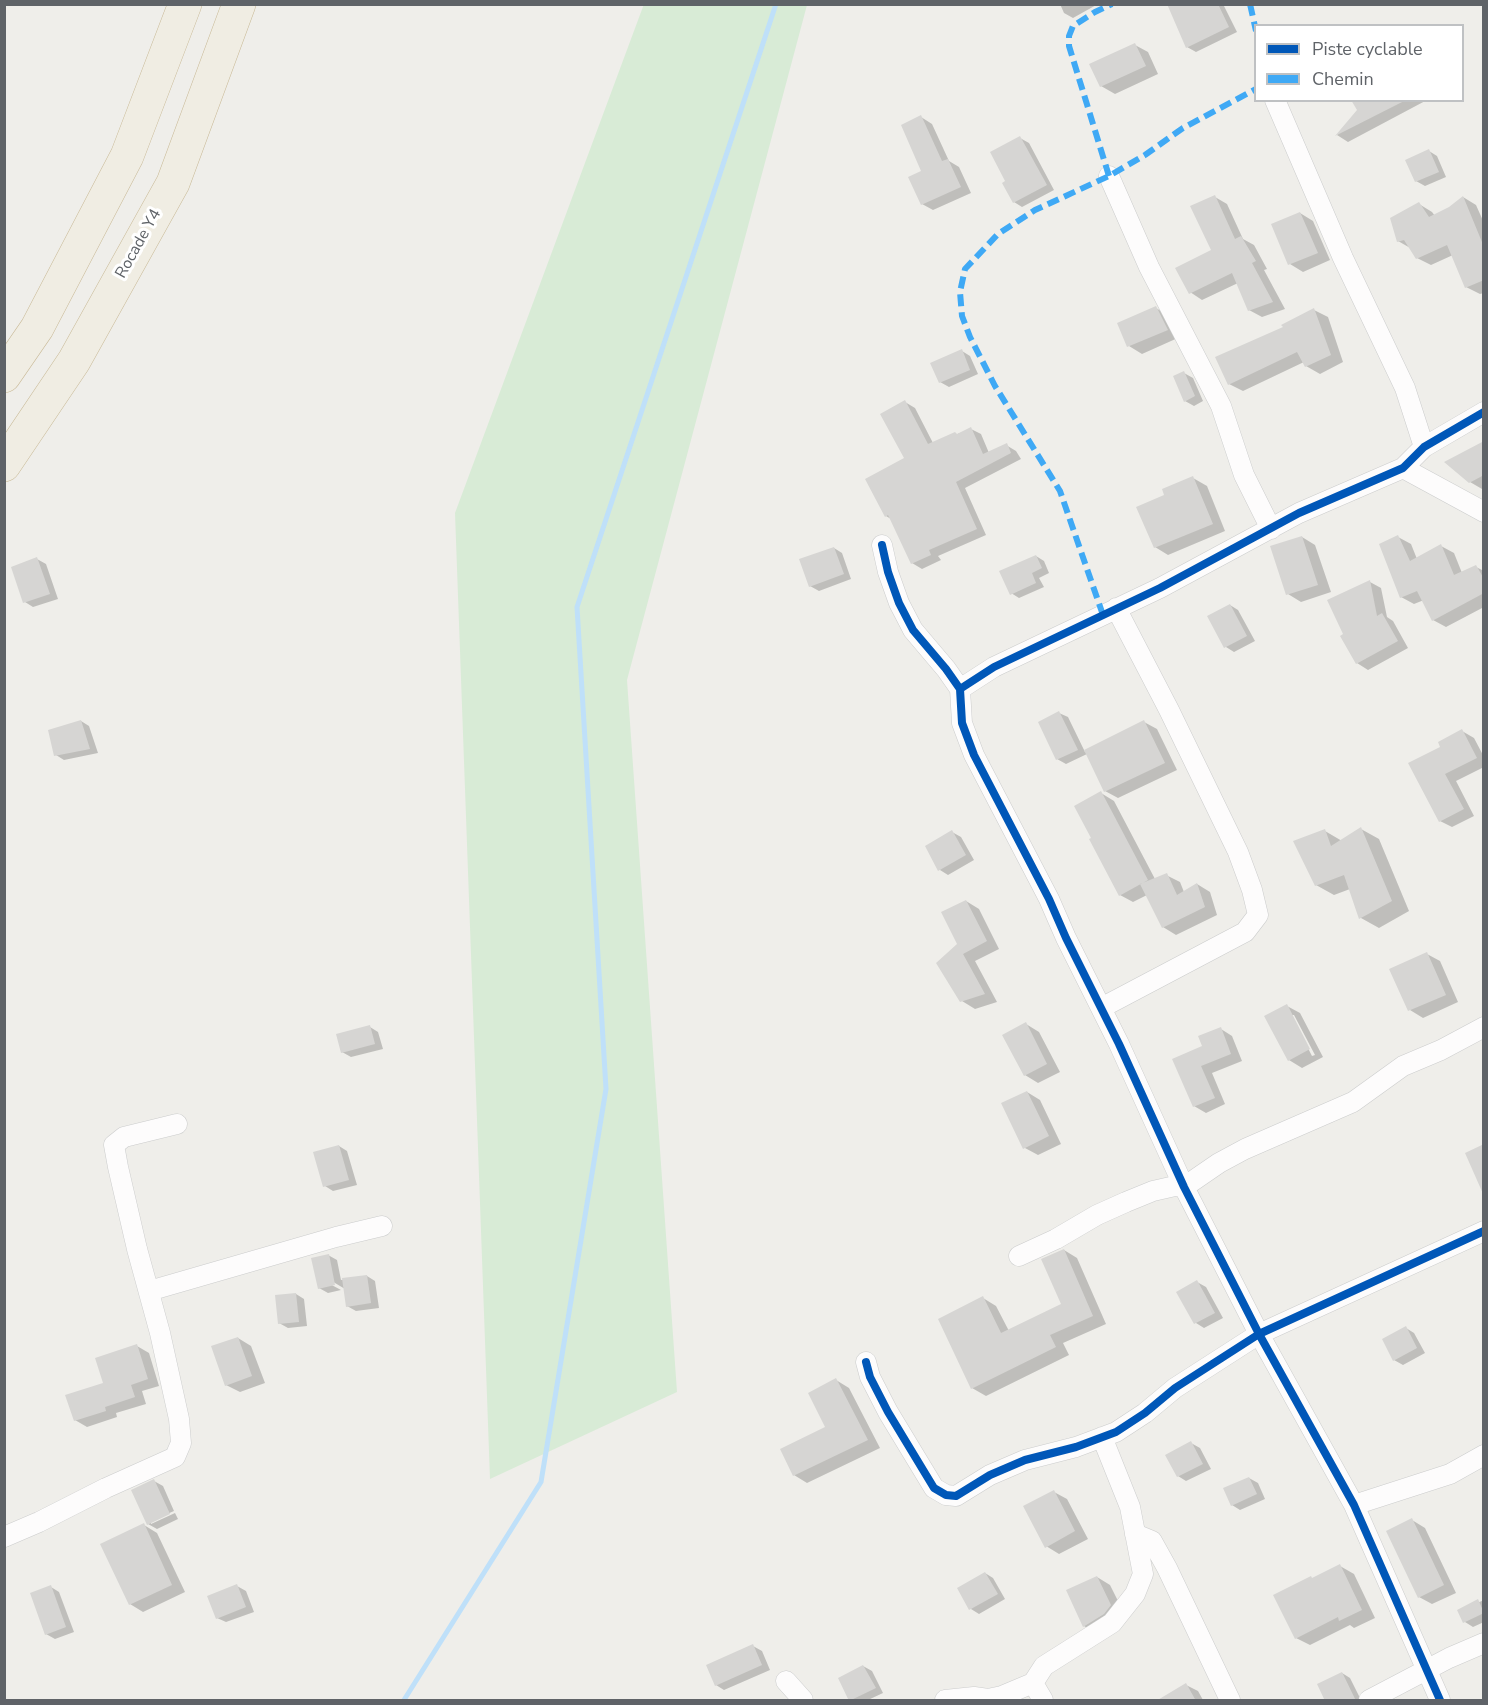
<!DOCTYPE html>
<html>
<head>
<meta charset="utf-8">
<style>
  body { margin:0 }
  #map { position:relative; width:1488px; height:1705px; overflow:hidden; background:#efeeea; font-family:"Nunito Sans",sans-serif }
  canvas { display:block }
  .frame { position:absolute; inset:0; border:6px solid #5f6368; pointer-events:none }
  .legend { position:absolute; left:1254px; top:24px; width:210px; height:78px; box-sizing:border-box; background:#fff; border:2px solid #bfc1c3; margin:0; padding:8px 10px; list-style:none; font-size:18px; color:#5f6368 }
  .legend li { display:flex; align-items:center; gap:12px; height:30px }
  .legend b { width:30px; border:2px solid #bfc1c3 }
</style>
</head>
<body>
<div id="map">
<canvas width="1488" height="1705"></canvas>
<div class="frame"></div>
<ul class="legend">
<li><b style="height:8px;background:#0057b8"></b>Piste cyclable</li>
<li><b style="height:8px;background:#3fa9f5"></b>Chemin</li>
</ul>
</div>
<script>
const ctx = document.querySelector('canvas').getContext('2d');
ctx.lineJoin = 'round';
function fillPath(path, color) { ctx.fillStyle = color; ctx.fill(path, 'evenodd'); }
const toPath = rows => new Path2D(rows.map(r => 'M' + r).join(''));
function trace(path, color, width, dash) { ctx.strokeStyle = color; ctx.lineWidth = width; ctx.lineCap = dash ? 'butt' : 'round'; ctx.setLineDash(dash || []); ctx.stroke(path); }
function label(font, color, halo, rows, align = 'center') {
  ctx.font = font + ' "Nunito Sans",sans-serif'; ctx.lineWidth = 6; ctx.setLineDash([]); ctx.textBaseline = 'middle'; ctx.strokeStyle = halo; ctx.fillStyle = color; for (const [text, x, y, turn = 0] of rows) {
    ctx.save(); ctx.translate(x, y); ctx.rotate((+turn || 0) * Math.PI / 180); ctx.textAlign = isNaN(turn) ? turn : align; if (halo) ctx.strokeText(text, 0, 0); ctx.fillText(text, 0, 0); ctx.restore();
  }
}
fillPath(toPath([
  [644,4,807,5,627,680,677,1392,490,1479,455,513]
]), '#d8ebd6');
fillPath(toPath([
  [1060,4,1098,4,1073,18,1064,13],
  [1169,4,1223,4,1237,32,1196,52,1187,47],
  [1135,45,1148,52,1158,74,1115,94,1101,86],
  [1353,100,1427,100,1348,142,1337,135,1359,110],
  [921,117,932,124,949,161,959,167,971,193,933,210,922,204],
  [1020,138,1029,143,1054,190,1022,207,1014,202],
  [1429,151,1437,156,1446,177,1425,186,1416,181],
  [1215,197,1227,204,1243,239,1254,245,1267,269,1264,270,1285,309,1262,317,1249,310,1238,283,1202,300,1190,292,1213,251],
  [1463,197,1476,205,1484,223,1484,293,1480,294,1466,287,1453,255,1431,265,1417,258,1412,249,1398,241,1419,204,1432,212,1435,216,1450,208],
  [1300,213,1313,221,1330,260,1303,272,1290,264],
  [1156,308,1169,316,1180,337,1142,354,1129,346],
  [1314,310,1328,317,1343,362,1320,374,1306,366,1304,362,1243,391,1229,384,1286,328],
  [962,351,970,356,978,374,949,387,940,382],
  [1184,373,1193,378,1203,401,1194,406,1185,401],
  [905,402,915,408,933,443,971,429,981,434,989,453,1006,445,1016,451,1021,459,965,488,986,535,938,556,941,560,922,569,912,563,891,519,886,516,906,458],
  [1484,443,1484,488,1482,489,1470,482],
  [1193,478,1207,486,1225,531,1168,555,1155,547,1166,496],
  [1302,537,1315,545,1331,592,1301,602,1288,594],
  [1398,537,1411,544,1417,559,1441,546,1454,553,1462,573,1476,567,1484,571,1484,607,1446,627,1433,620,1424,600,1414,604,1401,597],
  [834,548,842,553,851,579,819,591,810,586],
  [1036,556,1044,561,1049,573,1039,578,1044,587,1019,598,1011,593],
  [37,559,46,564,58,599,33,607,25,602],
  [1370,582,1381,588,1387,617,1393,621,1408,648,1368,670,1357,663],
  [1230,605,1238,610,1255,641,1234,652,1226,647],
  [1059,713,1068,717,1085,752,1144,722,1157,729,1177,770,1118,798,1105,791,1087,754,1066,764,1057,759],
  [81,721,89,726,98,753,64,760,56,755],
  [1462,731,1474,738,1484,757,1484,767,1456,781,1474,816,1452,827,1440,821,1442,747],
  [1101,793,1114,801,1155,879,1166,875,1180,882,1184,892,1197,884,1210,892,1217,915,1176,935,1163,927,1147,895,1133,902,1120,895],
  [1361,829,1379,839,1409,911,1379,928,1361,918,1350,889,1334,895,1316,885,1325,831,1342,841],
  [952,832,961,837,974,860,948,875,940,870],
  [966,901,979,909,999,949,975,961,997,1002,975,1009,962,1001,959,944],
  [1427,954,1440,961,1458,1002,1423,1018,1410,1010],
  [1287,1006,1300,1013,1323,1057,1302,1068,1289,1060],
  [1291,1015,1294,1015,1315,1055,1312,1056],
  [1026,1024,1039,1032,1060,1072,1038,1083,1025,1075],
  [370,1027,378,1032,383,1049,351,1057,342,1052],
  [1221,1029,1232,1036,1242,1061,1212,1073,1225,1104,1206,1113,1194,1106,1204,1047],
  [1027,1092,1040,1100,1061,1144,1038,1155,1025,1148],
  [339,1146,347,1151,357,1185,333,1191,325,1186],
  [1064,1250,1077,1258,1106,1324,1063,1343,1069,1355,986,1396,972,1388,983,1298,996,1306,1009,1331,1063,1304],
  [328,1255,337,1260,341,1280,367,1276,375,1281,379,1308,356,1311,347,1306,345,1289,330,1280,328,1283,341,1290,328,1293,319,1288],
  [1197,1282,1206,1287,1223,1318,1204,1328,1196,1323],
  [296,1294,304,1299,307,1326,288,1328,279,1323],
  [1406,1328,1414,1333,1425,1353,1403,1365,1394,1360],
  [238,1338,251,1346,265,1383,240,1392,226,1385],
  [137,1346,149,1353,159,1386,142,1391,146,1404,116,1413,117,1417,87,1427,75,1420],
  [836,1380,849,1388,880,1448,807,1483,794,1475,827,1428],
  [1191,1443,1200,1448,1211,1469,1186,1481,1178,1476],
  [1249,1478,1258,1483,1265,1499,1240,1510,1232,1505],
  [154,1481,163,1486,174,1511,151,1521,151,1524,175,1513,178,1519,157,1529,148,1524],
  [1054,1492,1067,1499,1088,1539,1059,1554,1046,1546],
  [1412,1520,1425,1528,1456,1593,1432,1604,1419,1597],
  [144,1525,157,1533,185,1592,143,1612,130,1604],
  [1340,1566,1354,1574,1375,1618,1354,1628,1350,1625,1310,1645,1296,1638,1313,1579],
  [985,1573,993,1578,1005,1599,979,1614,971,1609],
  [1097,1577,1110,1585,1124,1613,1097,1634,1084,1626],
  [237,1586,246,1591,254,1612,226,1622,217,1618],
  [51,1587,59,1592,74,1632,55,1639,46,1634],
  [1484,1600,1484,1622,1473,1627,1465,1622,1459,1611],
  [753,1646,762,1651,770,1670,724,1690,716,1685],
  [863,1666,872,1671,883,1693,868,1700,851,1700,840,1679],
  [1342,1673,1350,1678,1361,1700,1327,1700],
  [1186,1685,1198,1691,1203,1700,1164,1700]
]), '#0003');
trace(toPath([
  [404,1700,541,1482,606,1089,577,607,776,4]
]), '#bfe0f9', 5);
fillPath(toPath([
  [1167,4,1218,4,1229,27,1186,48],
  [1135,43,1146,66,1100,87,1089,64],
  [1351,100,1406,100,1335,136,1357,110],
  [921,115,942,161,948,159,961,187,921,205,908,177,921,171,901,125],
  [1020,136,1047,185,1013,203,1002,183,1005,181,990,152],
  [1429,149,1439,172,1415,182,1405,160],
  [1215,195,1235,239,1241,236,1256,261,1252,263,1273,302,1248,311,1232,273,1189,294,1175,268,1211,250,1190,206],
  [1463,196,1484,247,1484,280,1465,288,1447,245,1416,259,1404,240,1397,242,1390,218,1419,202,1429,217,1449,207],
  [1300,212,1318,253,1288,265,1271,224],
  [1156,306,1168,330,1127,347,1117,323],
  [1314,308,1331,355,1305,367,1297,352,1228,385,1215,357,1283,327,1281,325],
  [962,349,970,370,939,383,930,363],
  [1184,371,1195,396,1184,402,1173,376],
  [905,400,928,444,955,432,957,434,971,427,983,454,1007,443,1011,453,956,482,977,529,929,550,931,555,911,564,888,515,885,517,865,479,904,458,880,414],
  [1484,441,1484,475,1469,483,1444,462],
  [1193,476,1213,524,1154,548,1136,507,1164,495,1162,489],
  [1398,535,1410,561,1441,544,1454,575,1476,565,1484,579,1484,593,1432,621,1417,591,1400,598,1379,544],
  [1302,536,1318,585,1286,595,1270,546],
  [834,547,844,574,809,587,799,559],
  [1036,555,1042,568,1032,573,1036,583,1010,595,999,571],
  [37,557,50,594,23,603,11,567],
  [1370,580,1377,616,1382,613,1398,641,1356,664,1340,636,1343,634,1327,600],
  [1230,604,1247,636,1224,648,1207,616],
  [1059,711,1078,750,1056,760,1038,722],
  [81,720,90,749,54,756,48,730],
  [1144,720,1165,763,1104,792,1084,750],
  [1462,729,1477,758,1445,774,1464,809,1439,822,1408,763,1440,747,1438,742],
  [1101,791,1148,880,1119,896,1089,839,1091,838,1074,806],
  [1361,827,1392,901,1359,919,1344,875,1315,886,1293,841,1325,829,1331,846],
  [952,830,966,855,938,871,925,846],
  [1167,873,1177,895,1197,883,1205,907,1162,928,1140,884],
  [966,900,987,941,963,954,985,994,960,1002,936,963,957,944,941,912],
  [1427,952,1446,995,1408,1011,1389,969],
  [1287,1004,1310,1049,1288,1061,1264,1016],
  [1026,1022,1047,1064,1024,1076,1002,1035],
  [370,1025,375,1044,341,1053,336,1034],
  [1221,1027,1231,1054,1201,1066,1215,1098,1193,1107,1172,1059,1202,1046,1198,1036],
  [1027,1091,1049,1136,1023,1149,1001,1103],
  [1484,1144,1484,1196,1465,1153],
  [339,1145,349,1180,323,1187,313,1152],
  [1064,1249,1093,1316,1050,1335,1056,1347,971,1389,938,1319,983,1296,1001,1333,1061,1304,1041,1259],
  [329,1254,335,1285,318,1289,311,1258],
  [367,1275,371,1303,346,1307,342,1278],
  [1197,1280,1215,1313,1194,1324,1176,1292],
  [296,1293,299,1322,278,1324,275,1295],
  [1406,1326,1417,1348,1393,1361,1382,1339],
  [238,1337,252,1376,225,1386,211,1346],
  [137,1344,148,1379,131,1385,135,1397,105,1407,106,1411,74,1421,65,1395,103,1383,95,1358],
  [836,1378,868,1440,793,1476,780,1449,825,1427,808,1393],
  [1191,1441,1203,1464,1177,1477,1165,1455],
  [1249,1477,1257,1494,1231,1506,1223,1488],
  [154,1479,170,1514,147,1525,131,1490],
  [1054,1490,1075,1531,1045,1548,1023,1506],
  [1412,1518,1444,1585,1418,1598,1386,1531],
  [144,1523,172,1585,129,1605,100,1544],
  [1340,1564,1362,1610,1339,1621,1338,1617,1295,1639,1273,1595,1311,1576,1312,1578],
  [985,1572,998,1594,969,1610,957,1588],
  [1097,1576,1111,1605,1104,1614,1083,1627,1066,1590],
  [237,1584,246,1607,216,1619,207,1596],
  [51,1585,66,1627,45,1635,30,1593],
  [1478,1599,1484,1613,1463,1623,1457,1610],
  [753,1644,762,1665,715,1686,706,1665],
  [863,1665,876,1688,849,1701,838,1678],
  [1342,1672,1356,1701,1325,1701,1317,1684],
  [1186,1683,1196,1701,1156,1701]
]), '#d6d5d3');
const street = toPath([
  [1275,100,1343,258,1405,388,1424,447],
  [1109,176,1149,267,1221,406,1244,475,1271,529],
  [1403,468,1484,512],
  [882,545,888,572,899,603,913,630,946,669,960,689,994,667,1160,588,1299,513,1403,468,1424,447,1484,412],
  [960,689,962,723,974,755,1049,899,1066,938,1119,1044,1184,1187,1259,1334,1354,1505,1440,1700],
  [1101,1008,1245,932,1258,915,1252,890,1238,852,1169,710,1116,608],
  [1019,1256,1056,1239,1097,1215,1126,1202,1153,1191,1175,1186,1184,1187,1219,1163,1245,1149,1353,1102,1403,1066,1441,1050,1484,1027],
  [149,1291,336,1237,382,1226],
  [866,1362,870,1377,888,1412,934,1488,946,1495,956,1496,990,1475,1025,1460,1076,1447,1116,1432,1145,1413,1175,1388,1259,1334,1484,1231],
  [1354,1505,1450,1474,1484,1455],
  [1135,1534,1152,1541,1167,1568,1230,1700],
  [4,1537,39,1522,106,1488,175,1457,181,1443,179,1419,160,1333,137,1249,118,1167,114,1145,124,1137,177,1124],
  [786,1681,803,1700],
  [1033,1683,1044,1666,1112,1623,1135,1594,1143,1574,1130,1507,1102,1437],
  [945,1700,974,1697,988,1699,1002,1696,1033,1683,1043,1700],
  [1369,1700,1449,1658,1484,1643]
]);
const highway = toPath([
  [4,376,37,328,127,156,185,4],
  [4,465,74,361,173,183,239,4]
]);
trace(street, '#cbcccc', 21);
trace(highway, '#c8b996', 34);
trace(street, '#fdfcfc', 20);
trace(highway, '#f0ede3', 33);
trace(toPath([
  [1250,4,1256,31],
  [1109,176,1069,46,1069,36,1073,26,1095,12,1112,4],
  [1103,615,1060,491,995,386,970,337,962,316,960,292,965,269,998,234,1035,210,1109,176,1145,155,1183,128,1256,89]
]), '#3fa9f5', 6, [12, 6]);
trace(toPath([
  [882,545,888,572,899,603,913,630,946,669,960,689,994,667,1160,588,1299,513,1403,468,1424,447,1484,412],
  [960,689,962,723,974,755,1049,899,1066,938,1119,1044,1184,1187,1259,1334,1354,1505,1440,1700],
  [866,1362,870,1377,888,1412,934,1488,946,1495,956,1496,990,1475,1025,1460,1076,1447,1116,1432,1145,1413,1175,1388,1259,1334,1484,1231]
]), '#0057b8', 8);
label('16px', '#5f6368', '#fff', [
  ["Rocade Y4",139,244,-61]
]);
</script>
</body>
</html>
